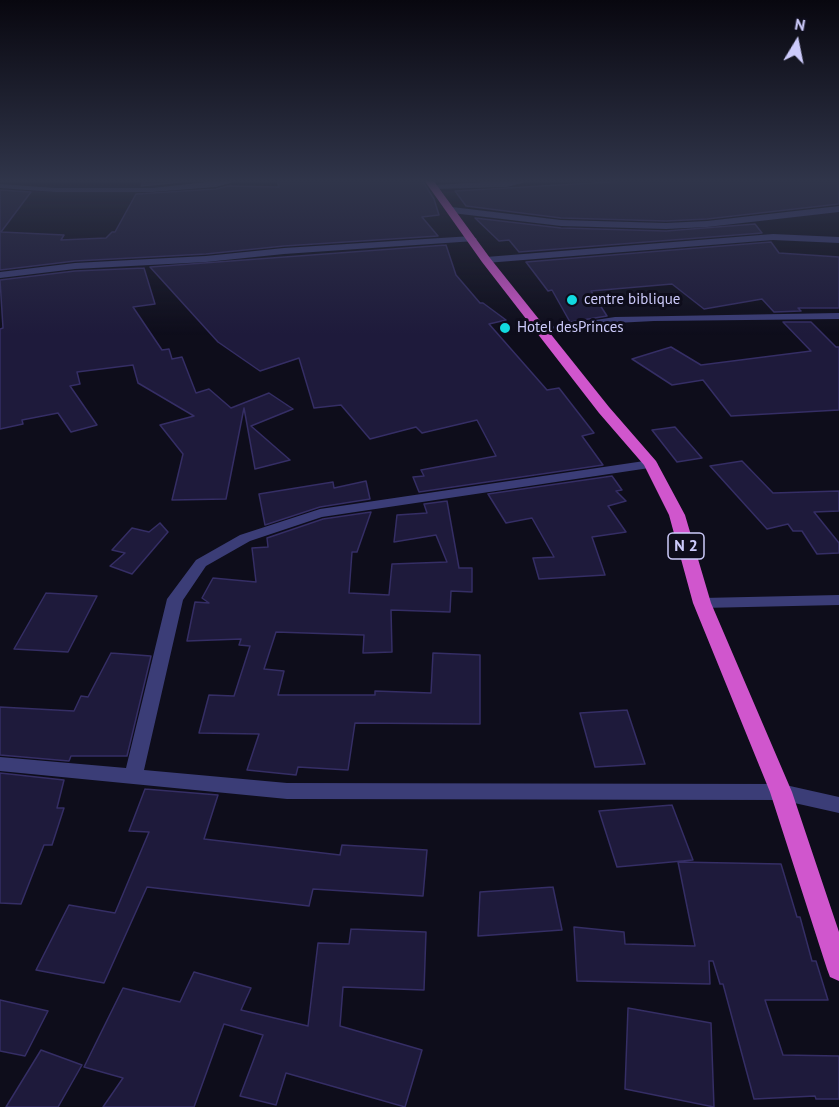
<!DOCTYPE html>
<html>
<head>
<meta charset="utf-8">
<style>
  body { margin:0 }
  #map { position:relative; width:839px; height:1107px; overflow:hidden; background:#0e0d1b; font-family:"PT Sans",sans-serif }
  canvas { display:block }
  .north { position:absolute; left:767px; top:12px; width:60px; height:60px; -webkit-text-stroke:4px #0e0d1b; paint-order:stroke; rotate:10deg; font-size:16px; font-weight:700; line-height:24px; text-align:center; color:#cdcbfb }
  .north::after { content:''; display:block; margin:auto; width:21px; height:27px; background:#cdcbfb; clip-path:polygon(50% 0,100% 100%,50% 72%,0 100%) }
</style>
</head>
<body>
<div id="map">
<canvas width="839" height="1107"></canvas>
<div class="north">N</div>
</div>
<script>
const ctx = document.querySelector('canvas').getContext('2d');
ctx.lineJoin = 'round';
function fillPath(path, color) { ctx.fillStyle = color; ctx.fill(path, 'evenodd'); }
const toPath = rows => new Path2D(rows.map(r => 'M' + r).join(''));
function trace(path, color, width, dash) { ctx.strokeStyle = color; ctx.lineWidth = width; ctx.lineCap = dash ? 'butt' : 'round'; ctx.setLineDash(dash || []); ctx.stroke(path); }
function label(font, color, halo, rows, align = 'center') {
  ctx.font = font + ' "PT Sans",sans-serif'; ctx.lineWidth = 6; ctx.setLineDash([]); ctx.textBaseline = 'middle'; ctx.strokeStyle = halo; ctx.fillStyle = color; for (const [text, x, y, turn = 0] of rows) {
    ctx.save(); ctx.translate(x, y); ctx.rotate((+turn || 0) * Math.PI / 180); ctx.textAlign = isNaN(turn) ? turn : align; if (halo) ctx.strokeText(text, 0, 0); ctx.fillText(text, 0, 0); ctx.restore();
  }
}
const building = toPath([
  [149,180,200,180,141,186,143,182,149,180],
  [277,180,422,180,434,199,439,215,422,217,438,236,284,246,206,254,75,261,0,270,0,190,31,192,1,232,64,235,61,240,106,238,112,232,115,232,136,194,216,189,228,186,279,187,277,180],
  [645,180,838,180,839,204,707,219,666,221,561,218,466,206,455,191,645,180],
  [475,218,561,228,666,231,755,224,762,233,519,252,509,240,499,241,475,218],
  [771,242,779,253,839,257,839,308,798,308,801,311,774,312,762,299,704,309,672,284,591,291,607,316,570,322,552,290,548,291,526,262,771,242],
  [446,245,456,275,480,303,483,303,506,320,489,324,547,390,559,388,594,433,582,436,603,465,419,492,413,477,424,476,421,470,496,456,477,420,422,433,416,427,370,439,341,405,314,408,299,358,260,371,218,342,150,267,446,245],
  [144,268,155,304,133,307,162,350,169,349,172,359,182,357,196,393,209,389,231,408,269,393,293,409,251,426,290,460,255,469,244,408,226,499,172,500,183,454,160,425,194,416,138,383,133,365,77,372,80,384,70,386,97,425,71,432,58,413,22,420,23,424,0,429,0,329,3,328,0,280,75,271,144,268],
  [783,322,811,322,836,347,839,347,839,410,731,416,703,380,672,385,632,359,671,347,701,365,811,351,783,322],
  [675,427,702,458,677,462,652,430,675,427],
  [742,461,773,493,839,491,839,511,814,512,839,543,839,553,817,554,802,531,793,531,788,524,767,529,710,466,742,461],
  [612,476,622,490,616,491,626,501,608,506,626,532,592,537,605,575,539,579,533,558,554,557,532,518,506,523,488,494,612,476],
  [366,481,370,499,320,507,265,525,259,494,333,482,334,488,366,481],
  [447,501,459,568,472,568,472,592,451,591,450,612,391,610,392,652,363,653,364,635,276,632,264,669,284,671,278,695,375,695,375,691,431,693,433,653,480,655,480,724,355,723,348,770,298,767,296,775,247,770,259,734,199,733,209,695,234,696,250,646,239,645,241,639,187,641,195,602,209,603,202,598,213,578,256,582,252,548,268,547,267,538,323,519,371,512,357,552,352,552,349,593,389,595,392,564,447,562,436,535,394,542,397,515,427,513,424,504,447,501],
  [160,523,168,532,132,574,110,566,125,553,112,550,132,528,149,532,160,523],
  [46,593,97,596,68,652,14,649,46,593],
  [111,653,151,656,127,756,71,756,69,761,0,755,0,707,74,711,81,696,88,697,111,653],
  [627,710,645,764,595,767,580,713,627,710],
  [0,773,64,780,57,808,64,808,52,845,44,845,21,904,0,903,0,773],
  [145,789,218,795,204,839,340,855,342,845,427,850,423,896,313,889,309,906,147,887,104,983,36,970,69,905,115,913,149,832,129,831,145,789],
  [672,805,693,860,617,867,599,811,672,805],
  [678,862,781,864,797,917,800,917,812,961,816,961,828,1000,765,1000,783,1055,839,1056,839,1099,816,1099,815,1096,754,1099,723,984,720,984,713,961,709,961,710,984,577,981,574,927,624,932,625,944,695,946,678,862],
  [553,887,562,930,478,936,480,892,553,887],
  [351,929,426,932,424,990,343,987,340,1026,422,1050,405,1107,286,1073,276,1105,240,1096,263,1035,224,1024,194,1107,103,1107,123,1078,84,1067,123,988,180,1002,194,972,251,988,241,1010,308,1026,318,943,349,944,351,929],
  [0,1000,48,1011,25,1056,0,1051,0,1000],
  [628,1008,711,1023,714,1107,625,1089,628,1008],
  [41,1050,82,1065,58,1107,6,1107,41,1050]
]);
fillPath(building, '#1e1a3b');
trace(building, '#352e65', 1.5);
fillPath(toPath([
  [225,180,241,180,216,187,152,192,56,192,0,188,0,184,56,188,152,188,225,180],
  [516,180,533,180,507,187,435,189,431,187,435,185,516,180],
  [839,206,839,212,707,227,666,229,561,226,452,213,448,210,452,207,561,220,666,223,707,221,839,206],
  [773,234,839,237,839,243,773,240,486,263,481,260,486,257,773,234],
  [472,236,477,239,475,241,284,254,206,262,75,269,0,278,0,272,75,263,206,256,284,248,472,236],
  [839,313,839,319,654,321,615,323,543,334,538,331,543,328,615,317,839,313],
  [651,460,658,464,656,467,322,517,250,541,206,566,183,600,144,770,287,783,781,784,839,797,839,813,781,800,287,799,0,771,0,757,126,768,167,599,196,560,240,535,320,509,651,460],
  [839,595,839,605,702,608,696,607,694,603,696,599,702,598,839,595]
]), '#3b3d77');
fillPath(toPath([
  [424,180,433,180,490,258,609,407,656,461,685,515,711,603,792,792,839,932,839,981,830,977,827,969,770,792,693,603,669,515,644,465,599,413,482,262,424,180]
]), '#d056cd');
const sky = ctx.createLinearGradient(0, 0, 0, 335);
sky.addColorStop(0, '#08070f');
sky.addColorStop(0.54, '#30354a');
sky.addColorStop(1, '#30354a00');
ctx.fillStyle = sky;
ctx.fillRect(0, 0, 839, 335);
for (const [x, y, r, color] of [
  [572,300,6,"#12dae0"],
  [505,328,6,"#12dae0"]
]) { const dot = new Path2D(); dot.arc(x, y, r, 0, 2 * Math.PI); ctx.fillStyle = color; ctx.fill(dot); trace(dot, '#0e0d1b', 2); }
label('15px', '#cdcbfb', '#0e0d1b', [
  ["centre biblique",584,300],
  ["Hotel desPrinces",517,328]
], 'left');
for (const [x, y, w] of [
  [686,546,36]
]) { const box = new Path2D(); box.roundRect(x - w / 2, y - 13, w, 26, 4.5); ctx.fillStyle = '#0e0d1b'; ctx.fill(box); trace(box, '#cdcbfb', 1.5); }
label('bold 16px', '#cdcbfb', null, [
  ["N 2",686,546]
]);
</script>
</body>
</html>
